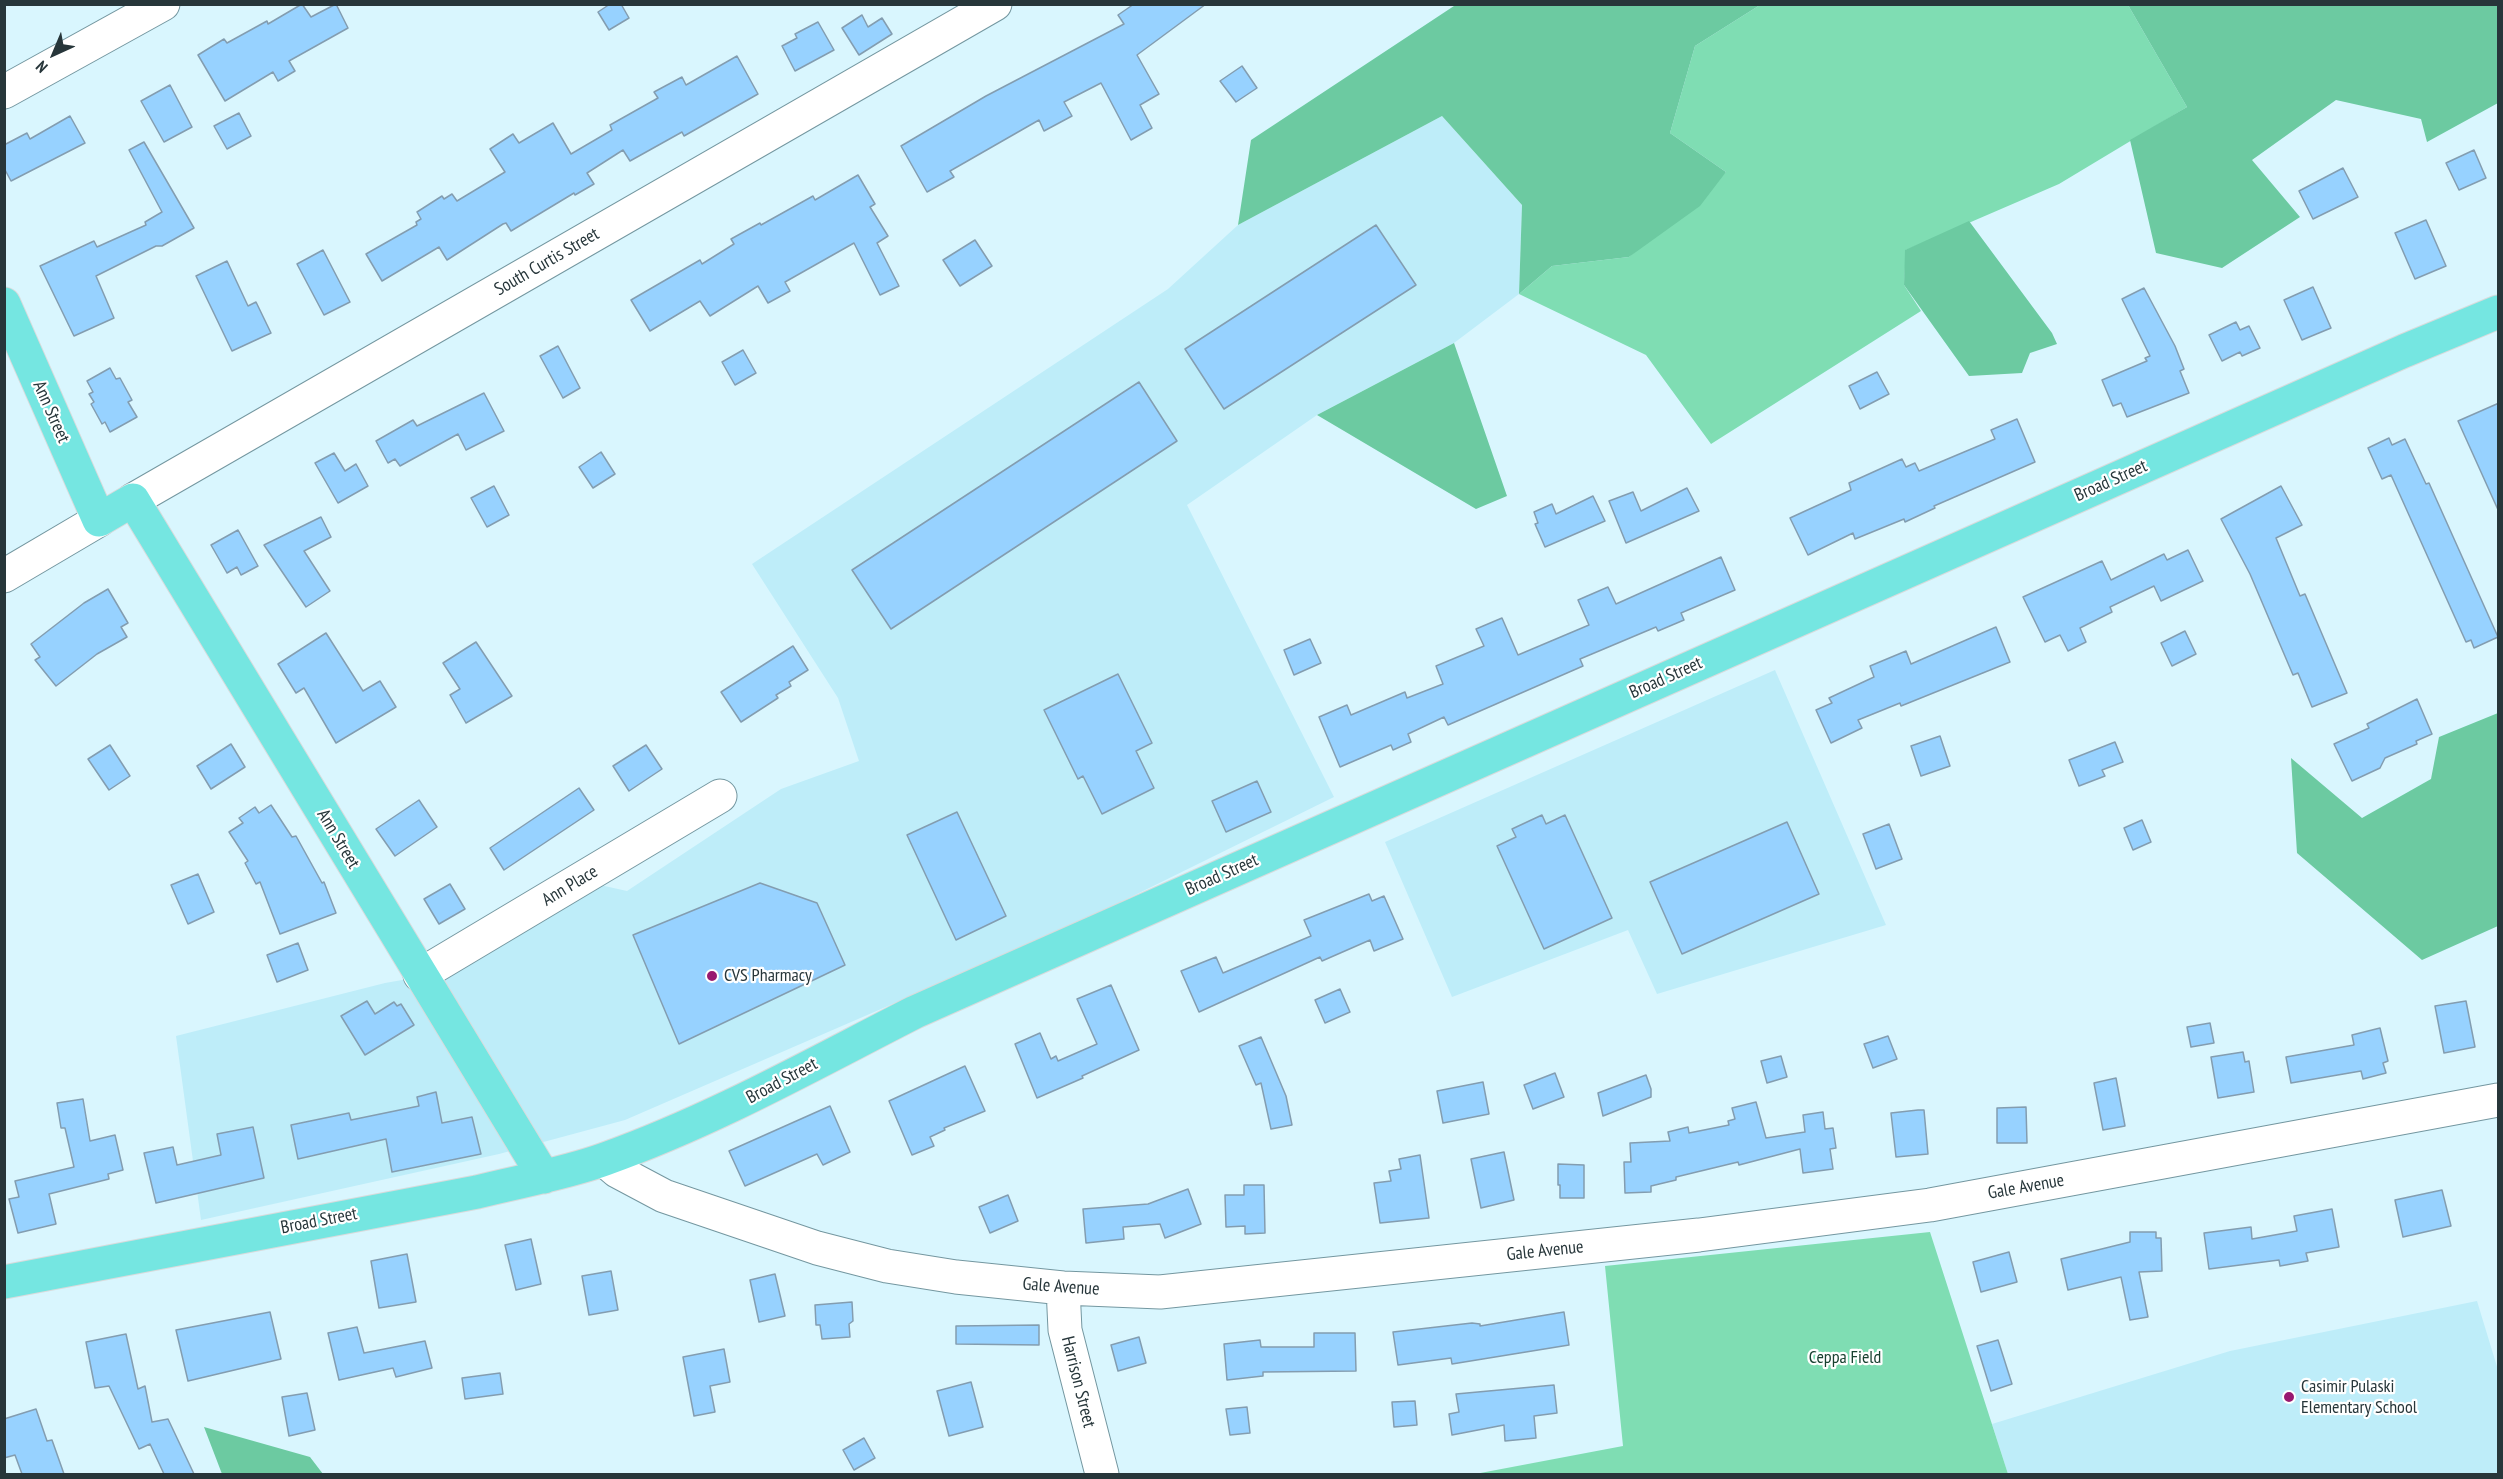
<!DOCTYPE html>
<html>
<head>
<meta charset="utf-8">
<style>
	body { margin:0 }
	#map { position:relative; width:2503px; height:1479px; overflow:hidden; background:#d9f6fe; font-family:"PT Sans Narrow",sans-serif }
	canvas { display:block }
	.frame { position:absolute; inset:0; border:6px solid #27363a; pointer-events:none }
	.north { position:absolute; left:24px; top:24px; width:60px; height:60px; -webkit-text-stroke:4px #fff; paint-order:stroke; rotate:224deg; font-size:16px; font-weight:700; line-height:24px; text-align:center; color:#27363a }
	.north::after { content:''; display:block; margin:auto; width:21px; height:27px; background:#27363a; clip-path:polygon(50% 0,100% 100%,50% 72%,0 100%) }
</style>
</head>
<body>
<div id="map">
<canvas width="2503" height="1479"></canvas>
<div class="frame"></div>
<div class="north">N</div>
</div>
<script>
const ctx = document.querySelector('canvas').getContext('2d');
ctx.lineJoin = 'round';
function paint(path, color) { ctx.fillStyle = color; ctx.fill(path, 'evenodd'); }
function stroke(path, color, width, dash) { ctx.strokeStyle = color; ctx.lineWidth = width; ctx.lineCap = dash ? 'butt' : 'round'; ctx.setLineDash(dash || []); ctx.stroke(path); }
function write(font, color, halo, rows, align = 'center') {
  ctx.font = font + ' "PT Sans Narrow",sans-serif'; ctx.lineWidth = 4.5; ctx.setLineDash([]); ctx.textBaseline = 'middle'; ctx.strokeStyle = halo; ctx.fillStyle = color; for (const [text, x, y, turn = 0] of rows) {
    ctx.save(); ctx.translate(x, y); ctx.rotate((+turn || 0) * Math.PI / 180); ctx.textAlign = isNaN(turn) ? turn : align; if (halo) ctx.strokeText(text, 0, 0); ctx.fillText(text, 0, 0); ctx.restore();
  }
}
paint(new Path2D(`
	M 1442,116 L 1522,205 L 1519,294 L 1454,343 L 1317,415 L 1187,505 L 1334,797 L 1068,928 L 625,1120 L 499,1154 L 201,1220 L 176,1036 L 385,983 L 448,972 L 600,885 L 627,891 L 781,789 L 859,761 L 838,698 L 752,564 L 1168,289 L 1238,225 Z
	M 1775,670 L 1886,925 L 1657,994 L 1628,930 L 1452,997 L 1385,842 Z
	M 2477,1301 L 2498,1370 L 2498,1474 L 2008,1474 L 1992,1424 L 2230,1351 Z`), '#beedf9');
paint(new Path2D(`
	M 1760,5 L 2128,5 L 2187,107 L 2059,184 L 1906,250 L 1904,285 L 1921,311 L 1711,444 L 1646,355 L 1519,294 L 1552,266 L 1629,257 L 1726,172 L 1670,133 L 1695,46 Z
	M 1930,1232 L 2008,1474 L 1475,1474 L 1623,1446 L 1605,1266 Z`), '#7fddb3');
paint(new Path2D(`
	M 1457,4 L 1760,5 L 1695,46 L 1670,133 L 1726,172 L 1700,206 L 1629,257 L 1552,266 L 1519,294 L 1522,205 L 1442,116 L 1238,225 L 1251,140 Z
	M 2128,5 L 2498,5 L 2498,103 L 2427,142 L 2421,119 L 2336,100 L 2252,160 L 2300,217 L 2222,268 L 2156,253 L 2130,140 L 2187,107 Z
	M 1969,221 L 2052,333 L 2057,344 L 2030,353 L 2022,373 L 1969,376 L 1904,285 L 1905,250 Z
	M 1454,343 L 1507,496 L 1476,509 L 1317,415 Z
	M 2498,713 L 2498,926 L 2422,960 L 2297,853 L 2291,758 L 2362,818 L 2431,779 L 2439,737 Z
	M 204,1427 L 310,1457 L 323,1474 L 222,1474 Z`), '#6ccaa1');
const building = new Path2D(`
	M 302,4 L 311,17 L 336,4 L 348,28 L 289,61 L 295,71 L 278,81 L 273,72 L 225,101 L 198,55 L 224,39 L 227,43 L 267,21 L 268,24 Z
	M 610,4 L 621,4 L 629,18 L 609,30 L 598,12 Z
	M 1134,4 L 1206,4 L 1137,55 L 1159,94 L 1140,105 L 1152,128 L 1131,140 L 1101,83 L 1064,102 L 1072,116 L 1044,131 L 1039,120 L 950,171 L 954,177 L 927,192 L 901,146 L 986,96 L 1124,24 L 1118,15 Z
	M 862,15 L 868,27 L 882,18 L 892,34 L 859,55 L 842,28 Z
	M 818,22 L 834,50 L 795,71 L 782,46 L 797,38 L 795,34 Z
	M 737,56 L 758,94 L 684,136 L 682,132 L 630,161 L 623,150 L 587,173 L 594,184 L 575,195 L 574,193 L 511,231 L 506,223 L 503,224 L 447,260 L 439,247 L 382,281 L 366,254 L 417,225 L 416,222 L 421,219 L 417,212 L 442,196 L 444,199 L 452,194 L 457,201 L 505,172 L 490,149 L 513,134 L 519,143 L 553,123 L 571,154 L 612,130 L 610,125 L 658,98 L 654,92 L 682,77 L 686,85 Z
	M 1242,66 L 1257,88 L 1236,102 L 1220,81 Z
	M 170,85 L 192,127 L 164,142 L 141,101 Z
	M 239,113 L 251,136 L 227,149 L 214,126 Z
	M 70,116 L 85,143 L 11,181 L 4,168 L 4,145 L 27,133 L 30,139 Z
	M 144,142 L 194,228 L 162,246 L 156,246 L 96,276 L 114,318 L 74,336 L 40,266 L 94,241 L 97,247 L 146,225 L 145,222 L 162,212 L 129,150 Z
	M 2474,150 L 2486,178 L 2459,190 L 2446,163 Z
	M 2343,168 L 2358,197 L 2313,219 L 2299,191 Z
	M 858,175 L 875,204 L 870,207 L 888,236 L 877,243 L 899,286 L 880,295 L 854,243 L 785,282 L 790,291 L 768,303 L 758,286 L 710,316 L 700,301 L 650,331 L 631,300 L 700,260 L 702,264 L 734,244 L 731,239 L 760,223 L 761,225 L 813,196 L 815,200 Z
	M 2426,220 L 2446,266 L 2415,279 L 2395,233 Z
	M 1376,225 L 1416,285 L 1224,409 L 1185,349 Z
	M 975,240 L 992,266 L 960,286 L 943,260 Z
	M 323,250 L 350,302 L 324,315 L 297,264 Z
	M 227,261 L 248,306 L 256,302 L 271,333 L 232,351 L 196,276 Z
	M 2313,287 L 2331,328 L 2302,340 L 2284,300 Z
	M 2144,288 L 2175,346 L 2184,369 L 2180,371 L 2189,393 L 2127,417 L 2121,403 L 2113,406 L 2102,380 L 2147,361 L 2145,358 L 2150,356 L 2122,299 Z
	M 2236,322 L 2240,330 L 2249,326 L 2260,348 L 2242,356 L 2240,352 L 2222,361 L 2209,335 Z
	M 558,346 L 580,388 L 563,398 L 540,356 Z
	M 743,350 L 756,373 L 735,385 L 722,362 Z
	M 110,368 L 116,379 L 120,378 L 132,400 L 128,402 L 137,417 L 110,432 L 105,422 L 102,424 L 91,404 L 94,402 L 89,394 L 93,392 L 87,381 Z
	M 1877,372 L 1889,394 L 1860,409 L 1849,386 Z
	M 1139,382 L 1177,441 L 891,629 L 852,570 Z
	M 484,393 L 504,431 L 466,450 L 458,434 L 400,466 L 395,459 L 388,463 L 376,441 L 413,420 L 417,426 Z
	M 2499,403 L 2499,512 L 2458,421 Z
	M 2017,419 L 2035,462 L 1934,506 L 1935,508 L 1905,522 L 1904,519 L 1855,539 L 1853,533 L 1808,555 L 1790,518 L 1851,490 L 1849,483 L 1902,459 L 1906,467 L 1915,463 L 1919,471 L 1995,439 L 1991,430 Z
	M 2389,438 L 2392,445 L 2405,439 L 2426,484 L 2429,483 L 2498,637 L 2474,648 L 2471,640 L 2466,642 L 2391,475 L 2382,479 L 2368,448 Z
	M 601,452 L 615,474 L 593,488 L 579,467 Z
	M 334,453 L 345,471 L 356,464 L 368,486 L 338,503 L 315,463 Z
	M 494,486 L 509,515 L 487,527 L 471,498 Z
	M 2281,486 L 2302,525 L 2276,538 L 2300,596 L 2305,594 L 2347,693 L 2312,707 L 2298,673 L 2293,675 L 2250,574 L 2221,519 Z
	M 1687,488 L 1699,511 L 1626,543 L 1609,501 L 1633,492 L 1641,511 Z
	M 1593,496 L 1605,521 L 1545,547 L 1535,524 L 1538,523 L 1534,512 L 1552,504 L 1556,514 Z
	M 321,517 L 331,537 L 304,551 L 330,591 L 306,607 L 264,545 Z
	M 238,530 L 258,566 L 241,575 L 237,567 L 227,573 L 211,545 Z
	M 2188,550 L 2203,581 L 2161,601 L 2154,586 L 2110,607 L 2112,612 L 2080,628 L 2086,642 L 2068,651 L 2060,635 L 2045,642 L 2023,597 L 2102,561 L 2111,580 L 2164,554 L 2167,560 Z
	M 1721,557 L 1735,590 L 1681,613 L 1684,620 L 1658,631 L 1656,627 L 1580,659 L 1583,666 L 1448,725 L 1444,717 L 1408,734 L 1411,742 L 1393,750 L 1391,745 L 1340,767 L 1319,717 L 1347,705 L 1351,715 L 1405,692 L 1407,698 L 1443,684 L 1436,666 L 1484,646 L 1476,629 L 1502,618 L 1518,655 L 1589,625 L 1578,600 L 1608,587 L 1616,604 Z
	M 108,589 L 128,623 L 121,627 L 127,637 L 97,654 L 56,686 L 35,660 L 40,657 L 31,644 L 84,603 Z
	M 1996,627 L 2010,662 L 1901,706 L 1900,703 L 1858,720 L 1862,728 L 1831,743 L 1816,710 L 1832,703 L 1829,698 L 1874,677 L 1870,666 L 1906,651 L 1911,664 Z
	M 2185,631 L 2196,654 L 2172,666 L 2161,643 Z
	M 326,633 L 363,691 L 380,681 L 396,707 L 336,743 L 304,688 L 296,693 L 278,664 Z
	M 1310,639 L 1321,663 L 1294,675 L 1284,650 Z
	M 476,642 L 512,696 L 466,723 L 450,695 L 460,689 L 443,663 Z
	M 793,646 L 808,670 L 789,682 L 791,686 L 776,695 L 778,698 L 741,722 L 721,692 Z
	M 1118,674 L 1152,743 L 1136,751 L 1154,788 L 1102,814 L 1083,776 L 1078,779 L 1044,710 Z
	M 2417,699 L 2432,734 L 2416,741 L 2417,744 L 2385,758 L 2380,768 L 2352,781 L 2334,744 L 2369,728 L 2367,724 Z
	M 1940,736 L 1950,766 L 1921,776 L 1911,746 Z
	M 2115,742 L 2123,762 L 2102,770 L 2105,776 L 2079,786 L 2069,760 Z
	M 231,744 L 245,767 L 211,789 L 197,766 Z
	M 110,745 L 130,776 L 109,790 L 88,759 Z
	M 646,745 L 662,769 L 629,791 L 613,766 Z
	M 1257,781 L 1271,812 L 1226,832 L 1212,801 Z
	M 579,788 L 594,810 L 504,870 L 490,848 Z
	M 419,800 L 437,827 L 395,856 L 376,829 Z
	M 271,805 L 292,837 L 296,836 L 322,883 L 324,882 L 336,913 L 280,934 L 260,882 L 256,884 L 245,863 L 248,861 L 229,832 L 243,823 L 239,818 L 255,807 L 259,813 Z
	M 957,812 L 1006,916 L 956,940 L 907,835 Z
	M 1542,815 L 1546,824 L 1565,815 L 1612,918 L 1544,949 L 1497,846 L 1516,837 L 1512,829 Z
	M 2142,820 L 2151,842 L 2133,850 L 2124,828 Z
	M 1787,822 L 1819,894 L 1682,954 L 1650,882 Z
	M 1889,824 L 1902,859 L 1876,869 L 1863,834 Z
	M 198,874 L 214,912 L 188,924 L 171,885 Z
	M 760,883 L 817,903 L 845,965 L 679,1044 L 633,935 Z
	M 450,884 L 465,909 L 439,924 L 424,899 Z
	M 1369,894 L 1372,901 L 1384,896 L 1403,939 L 1374,951 L 1370,940 L 1322,961 L 1320,957 L 1199,1012 L 1181,971 L 1216,957 L 1223,973 L 1311,936 L 1304,920 Z
	M 298,943 L 308,970 L 277,982 L 267,955 Z
	M 1111,985 L 1139,1050 L 1082,1076 L 1083,1078 L 1037,1098 L 1015,1044 L 1040,1033 L 1051,1059 L 1056,1056 L 1058,1061 L 1097,1044 L 1077,999 Z
	M 1340,989 L 1350,1012 L 1325,1023 L 1315,1000 Z
	M 367,1001 L 375,1014 L 394,1002 L 397,1006 L 401,1004 L 414,1025 L 365,1055 L 341,1016 Z
	M 2466,1001 L 2475,1047 L 2444,1053 L 2435,1006 Z
	M 2210,1023 L 2214,1043 L 2191,1047 L 2187,1027 Z
	M 2380,1028 L 2388,1061 L 2383,1063 L 2386,1073 L 2363,1079 L 2361,1071 L 2291,1083 L 2286,1057 L 2354,1045 L 2352,1035 Z
	M 1888,1036 L 1897,1059 L 1873,1068 L 1864,1044 Z
	M 1261,1037 L 1286,1096 L 1292,1125 L 1271,1129 L 1261,1083 L 1256,1085 L 1239,1046 Z
	M 2243,1052 L 2245,1062 L 2249,1061 L 2254,1092 L 2218,1098 L 2211,1057 Z
	M 1781,1056 L 1787,1077 L 1767,1083 L 1761,1061 Z
	M 965,1066 L 985,1111 L 944,1128 L 945,1130 L 930,1137 L 934,1146 L 912,1155 L 889,1101 Z
	M 1555,1073 L 1564,1097 L 1533,1109 L 1524,1085 Z
	M 1646,1075 L 1651,1089 L 1651,1097 L 1603,1116 L 1598,1093 Z
	M 2116,1078 L 2125,1126 L 2103,1130 L 2094,1083 Z
	M 1483,1082 L 1489,1114 L 1443,1123 L 1437,1091 Z
	M 436,1092 L 442,1123 L 472,1117 L 481,1154 L 392,1172 L 386,1139 L 298,1159 L 291,1125 L 349,1113 L 351,1120 L 419,1106 L 417,1097 Z
	M 83,1099 L 90,1141 L 115,1135 L 123,1170 L 108,1174 L 109,1179 L 49,1194 L 56,1224 L 18,1233 L 9,1199 L 19,1197 L 15,1181 L 74,1167 L 65,1128 L 61,1128 L 57,1103 Z
	M 1756,1102 L 1766,1138 L 1805,1132 L 1803,1115 L 1823,1112 L 1825,1129 L 1833,1128 L 1836,1148 L 1830,1149 L 1833,1169 L 1803,1173 L 1800,1149 L 1739,1165 L 1738,1162 L 1676,1177 L 1676,1180 L 1651,1186 L 1651,1192 L 1625,1193 L 1624,1162 L 1631,1162 L 1630,1143 L 1670,1141 L 1668,1132 L 1688,1127 L 1689,1133 L 1729,1125 L 1728,1121 L 1735,1119 L 1732,1108 Z
	M 830,1106 L 850,1152 L 823,1165 L 817,1154 L 745,1186 L 729,1151 Z
	M 2026,1107 L 2027,1143 L 1997,1143 L 1997,1108 Z
	M 1918,1110 L 1924,1110 L 1928,1154 L 1896,1157 L 1891,1113 Z
	M 253,1127 L 264,1178 L 156,1203 L 144,1153 L 173,1147 L 177,1165 L 221,1155 L 217,1134 Z
	M 1504,1152 L 1514,1200 L 1481,1208 L 1471,1159 Z
	M 1420,1155 L 1429,1218 L 1380,1223 L 1374,1183 L 1391,1181 L 1389,1171 L 1401,1169 L 1399,1159 Z
	M 1558,1164 L 1584,1165 L 1584,1198 L 1560,1198 L 1560,1185 L 1558,1185 Z
	M 1244,1185 L 1264,1185 L 1265,1233 L 1245,1234 L 1245,1226 L 1226,1227 L 1225,1195 L 1244,1195 Z
	M 1188,1189 L 1201,1224 L 1165,1238 L 1160,1224 L 1123,1227 L 1124,1239 L 1086,1243 L 1083,1209 L 1148,1204 Z
	M 2442,1190 L 2451,1226 L 2403,1237 L 2395,1200 Z
	M 1008,1195 L 1018,1221 L 990,1233 L 979,1207 Z
	M 2332,1209 L 2339,1247 L 2306,1253 L 2308,1261 L 2280,1266 L 2279,1260 L 2209,1269 L 2204,1233 L 2251,1227 L 2252,1239 L 2297,1231 L 2294,1216 Z
	M 2130,1232 L 2156,1232 L 2156,1238 L 2161,1238 L 2162,1271 L 2139,1272 L 2148,1317 L 2130,1320 L 2121,1277 L 2068,1290 L 2061,1259 L 2130,1242 Z
	M 531,1239 L 541,1284 L 516,1290 L 505,1245 Z
	M 2009,1252 L 2017,1282 L 1981,1292 L 1973,1262 Z
	M 407,1254 L 416,1302 L 379,1308 L 371,1261 Z
	M 611,1271 L 618,1310 L 589,1315 L 582,1276 Z
	M 775,1274 L 785,1316 L 759,1322 L 750,1280 Z
	M 852,1302 L 853,1321 L 849,1324 L 850,1337 L 822,1339 L 820,1325 L 816,1325 L 815,1305 Z
	M 270,1312 L 281,1359 L 188,1381 L 176,1330 Z
	M 1564,1312 L 1569,1345 L 1452,1364 L 1451,1358 L 1398,1365 L 1393,1332 L 1472,1323 L 1480,1324 L 1480,1326 Z
	M 1039,1325 L 1039,1345 L 956,1344 L 956,1326 Z
	M 357,1327 L 364,1353 L 425,1341 L 432,1368 L 396,1377 L 393,1368 L 339,1380 L 328,1333 Z
	M 1314,1333 L 1355,1333 L 1356,1371 L 1263,1372 L 1263,1376 L 1227,1380 L 1224,1344 L 1260,1340 L 1261,1347 L 1314,1347 Z
	M 126,1334 L 138,1389 L 145,1386 L 152,1422 L 168,1419 L 194,1474 L 164,1474 L 150,1444 L 139,1449 L 109,1386 L 95,1388 L 86,1342 Z
	M 1139,1337 L 1146,1363 L 1118,1371 L 1111,1345 Z
	M 1998,1340 L 2012,1384 L 1991,1391 L 1977,1346 Z
	M 724,1349 L 730,1382 L 710,1386 L 715,1412 L 694,1416 L 683,1357 Z
	M 500,1373 L 503,1394 L 465,1399 L 462,1378 Z
	M 971,1382 L 983,1427 L 949,1436 L 937,1391 Z
	M 1554,1385 L 1557,1413 L 1534,1416 L 1536,1438 L 1505,1441 L 1504,1425 L 1452,1435 L 1449,1414 L 1459,1412 L 1456,1394 Z
	M 307,1393 L 315,1430 L 289,1436 L 282,1397 Z
	M 1415,1401 L 1417,1425 L 1394,1427 L 1392,1402 Z
	M 1247,1407 L 1250,1433 L 1230,1435 L 1226,1409 Z
	M 36,1409 L 47,1441 L 52,1440 L 64,1474 L 22,1474 L 15,1455 L 4,1458 L 4,1419 Z
	M 864,1438 L 875,1458 L 854,1470 L 843,1450 Z`);
paint(building, '#97d2ff');
stroke(building, '#839db0', 1.5);
const minor = new Path2D(`
	M 4,92 L 163,4
	M 133,500 L 995,4
	M 4,576 L 99,520
	M 420,975 L 720,796
	M 604,1160 L 617,1171 L 664,1196 L 817,1248 L 887,1266 L 956,1277 L 1063,1288 L 1160,1292 L 1699,1235 L 1930,1205 L 2498,1100
	M 1063,1288 L 1065,1330 L 1102,1474`);
const major = new Path2D(`
	M 4,304 L 99,520 L 133,500 L 544,1177
	M 4,1282 L 477,1192 C 520,1181 564,1174 605,1159 C 714,1120 813,1064 915,1012 L 2404,351 L 2498,312`);
stroke(minor, '#7497a0', 35);
stroke(major, '#d8dbdc', 35);
stroke(minor, '#fff', 33);
stroke(major, '#75e6e1', 33);
for (const [x, y, r, color] of [
	[712,976,6,"#981970"],
	[2289,1397,6,"#981970"]
]) { const dot = new Path2D(); dot.arc(x, y, r, 0, 2 * Math.PI); ctx.fillStyle = color; ctx.fill(dot); stroke(dot, '#fff', 2); }
write('18px', '#27363a', '#fff', [
	["South Curtis Street",547,262,-30],
	["Ann Street",51,412,66],
	["Broad Street",2111,481,-24],
	["Broad Street",1666,678,-24],
	["Ann Street",338,839,59],
	["Broad Street",1222,875,-24],
	["Ann Place",570,886,-31],
	["Broad Street",782,1081,-28],
	["Gale Avenue",2026,1187,-10],
	["Broad Street",319,1221,-11],
	["Gale Avenue",1545,1251,-6],
	["Gale Avenue",1061,1287,4],
	["Harrison Street",1078,1382,76]
]);
write('18px', '#27363a', '#fff', [
	["CVS Pharmacy",724,976],
	["Casimir Pulaski",2301,1387],
	["Elementary School",2301,1408]
], 'left');
write('18px', '#184130', '#fff', [
	["Ceppa Field",1845,1358]
]);
</script>
</body>
</html>
